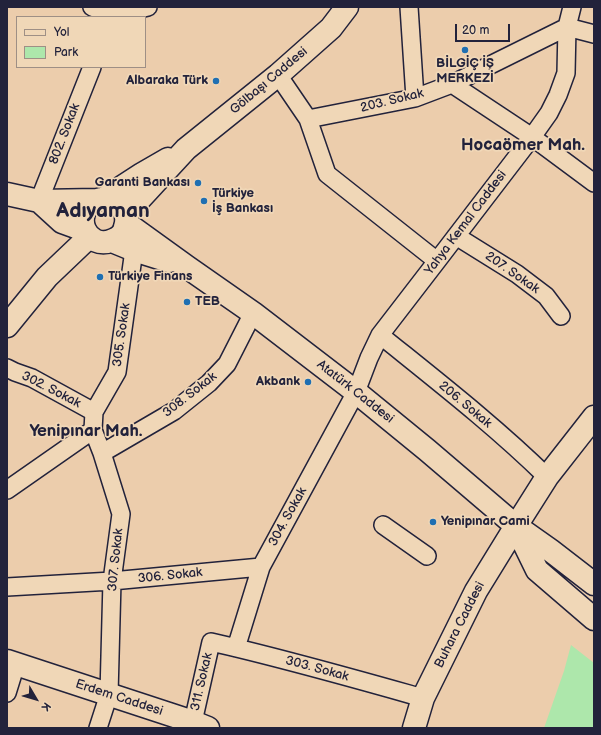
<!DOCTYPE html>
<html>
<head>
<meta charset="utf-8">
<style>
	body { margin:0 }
	#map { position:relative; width:601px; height:735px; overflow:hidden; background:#eccdac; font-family:"Balsamiq Sans",sans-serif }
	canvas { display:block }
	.frame { position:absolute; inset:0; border:8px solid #22223b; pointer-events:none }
	.legend { position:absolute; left:16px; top:16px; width:130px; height:52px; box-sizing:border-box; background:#f0d7b7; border:1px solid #9e8f85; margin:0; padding:5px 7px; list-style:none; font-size:12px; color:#22223b }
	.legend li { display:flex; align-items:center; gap:8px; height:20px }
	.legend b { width:20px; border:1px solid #9e8f85 }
	.north { position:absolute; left:16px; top:679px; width:40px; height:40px; -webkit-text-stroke:3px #f0d7b7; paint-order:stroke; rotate:128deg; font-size:11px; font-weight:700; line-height:16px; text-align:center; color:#22223b }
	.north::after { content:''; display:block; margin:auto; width:14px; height:18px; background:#22223b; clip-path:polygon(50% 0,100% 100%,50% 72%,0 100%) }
	.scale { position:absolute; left:455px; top:24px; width:55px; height:18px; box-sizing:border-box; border:2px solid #22223b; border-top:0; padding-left:5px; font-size:12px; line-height:14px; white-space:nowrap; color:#22223b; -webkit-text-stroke:3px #f0d7b7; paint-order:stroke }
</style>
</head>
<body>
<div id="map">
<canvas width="601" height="735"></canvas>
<div class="frame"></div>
<ul class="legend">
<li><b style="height:5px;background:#f0d7b7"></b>Yol</li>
<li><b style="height:11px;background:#ade7ab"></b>Park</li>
</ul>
<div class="north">K</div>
<div class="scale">20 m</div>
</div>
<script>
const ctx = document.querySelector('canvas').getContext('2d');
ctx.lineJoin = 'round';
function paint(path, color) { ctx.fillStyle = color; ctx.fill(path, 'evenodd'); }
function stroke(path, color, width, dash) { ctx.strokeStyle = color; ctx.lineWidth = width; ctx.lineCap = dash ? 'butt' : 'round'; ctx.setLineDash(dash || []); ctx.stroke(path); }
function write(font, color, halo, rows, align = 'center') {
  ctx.font = font + ' "Balsamiq Sans",sans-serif'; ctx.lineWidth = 3.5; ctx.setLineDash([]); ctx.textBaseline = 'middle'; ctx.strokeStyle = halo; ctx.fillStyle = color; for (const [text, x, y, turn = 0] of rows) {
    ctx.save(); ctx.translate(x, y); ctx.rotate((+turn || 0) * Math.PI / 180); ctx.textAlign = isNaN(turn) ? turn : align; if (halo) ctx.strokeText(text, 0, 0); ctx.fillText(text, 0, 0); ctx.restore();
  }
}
paint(new Path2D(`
	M 571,645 L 594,663 L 594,728 L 544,728 L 564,671 Z`), '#ade7ab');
const street = new Path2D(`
	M 92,7 L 108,13 L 122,13 L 148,7
	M 409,7 L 415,98
	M 278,75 L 308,119 L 415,98 L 452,84 L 567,27 L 572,7
	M 452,84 L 532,137 L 594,183
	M 308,119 L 327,174 L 437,261
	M 39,201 L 92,67
	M 456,236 L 517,274 L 546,296 L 561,316
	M 380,335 C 437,381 495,426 547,477
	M 7,368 L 15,372 L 32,378 L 94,412
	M 93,430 L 102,453 L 121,514 L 112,581 L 109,694 L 98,728
	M 102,453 L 174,411 L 209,383 L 227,364 L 253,313
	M 7,490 L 93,430 L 94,412 L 117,372 L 134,250
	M 383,525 L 427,556
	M 7,587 L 112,581 L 261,567
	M 236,648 L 261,567 L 356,392 L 369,358 L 380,335 L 437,261 L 532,137 L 549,113 L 558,95 L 566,73 L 567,27 L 594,34
	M 7,693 L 16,664
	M 193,722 L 211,642 C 282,658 352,678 423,698`);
const secondary = new Path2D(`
	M 7,194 L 39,201 L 97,200 C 114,195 131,209 125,227 C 124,233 119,238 113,240 C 87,252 69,213 97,200
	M 105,198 L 142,174 L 168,159
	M 39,201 L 62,222 L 84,230
	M 126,214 L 186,149 L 278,75 L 331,28 L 347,7
	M 126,223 L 187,267 L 253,313 L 356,392 L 427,450 L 516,526 L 550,550 L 594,584
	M 112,241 L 134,250 L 169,261
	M 7,326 L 47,277 L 89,237
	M 516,527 L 537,570 L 594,619
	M 7,661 L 193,722 L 208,728
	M 414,728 L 423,698 L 476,591 L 516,526 L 547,477 L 594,417`);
stroke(street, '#22223b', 20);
stroke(secondary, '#22223b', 25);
stroke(street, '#f0d7b7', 17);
stroke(secondary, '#f0d7b7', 22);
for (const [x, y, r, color] of [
	[465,50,4,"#1f6fb2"],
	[216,81,4,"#1f6fb2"],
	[198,183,4,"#1f6fb2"],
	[204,201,4,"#1f6fb2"],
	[100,277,4,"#1f6fb2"],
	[187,302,4,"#1f6fb2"],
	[308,382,4,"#1f6fb2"],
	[433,522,4,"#1f6fb2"]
]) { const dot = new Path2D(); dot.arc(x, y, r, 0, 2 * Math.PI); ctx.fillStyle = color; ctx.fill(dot); stroke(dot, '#f0d7b7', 1.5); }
write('bold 13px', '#22223b', '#f0d7b7', [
	["BİLGİÇ İŞ",465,64,"center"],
	["MERKEZİ",465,79,"center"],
	["Albaraka Türk",208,81,"right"],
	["Garanti Bankası",190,183,"right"],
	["Türkiye",212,194],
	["İş Bankası",212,209],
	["Türkiye Finans",108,277],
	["TEB",195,302],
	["Akbank",300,382,"right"],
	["Yenipınar Cami",441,522]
], 'left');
write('13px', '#22223b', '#f0d7b7', [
	["Gölbaşı Caddesi",269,81,-40],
	["203. Sokak",392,101,-14],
	["802. Sokak",65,134,-69],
	["Yahya Kemal Caddesi",466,223,-53],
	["207. Sokak",512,273,35],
	["305. Sokak",122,335,-82],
	["302. Sokak",51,390,27],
	["Atatürk Caddesi",355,392,38],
	["308. Sokak",190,395,-38],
	["206. Sokak",465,405,40],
	["304. Sokak",288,517,-61],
	["307. Sokak",116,560,-84],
	["306. Sokak",170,576,-6],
	["Buhara Caddesi",460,625,-63],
	["303. Sokak",317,669,15],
	["311. Sokak",202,682,-77],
	["Erdem Caddesi",119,698,18]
]);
write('bold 17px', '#22223b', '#f0d7b7', [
	["Hocaömer Mah.",523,146],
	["Yenipınar Mah.",86,432]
]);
write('bold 21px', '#22223b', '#f0d7b7', [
	["Adıyaman",103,212]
]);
</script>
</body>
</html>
